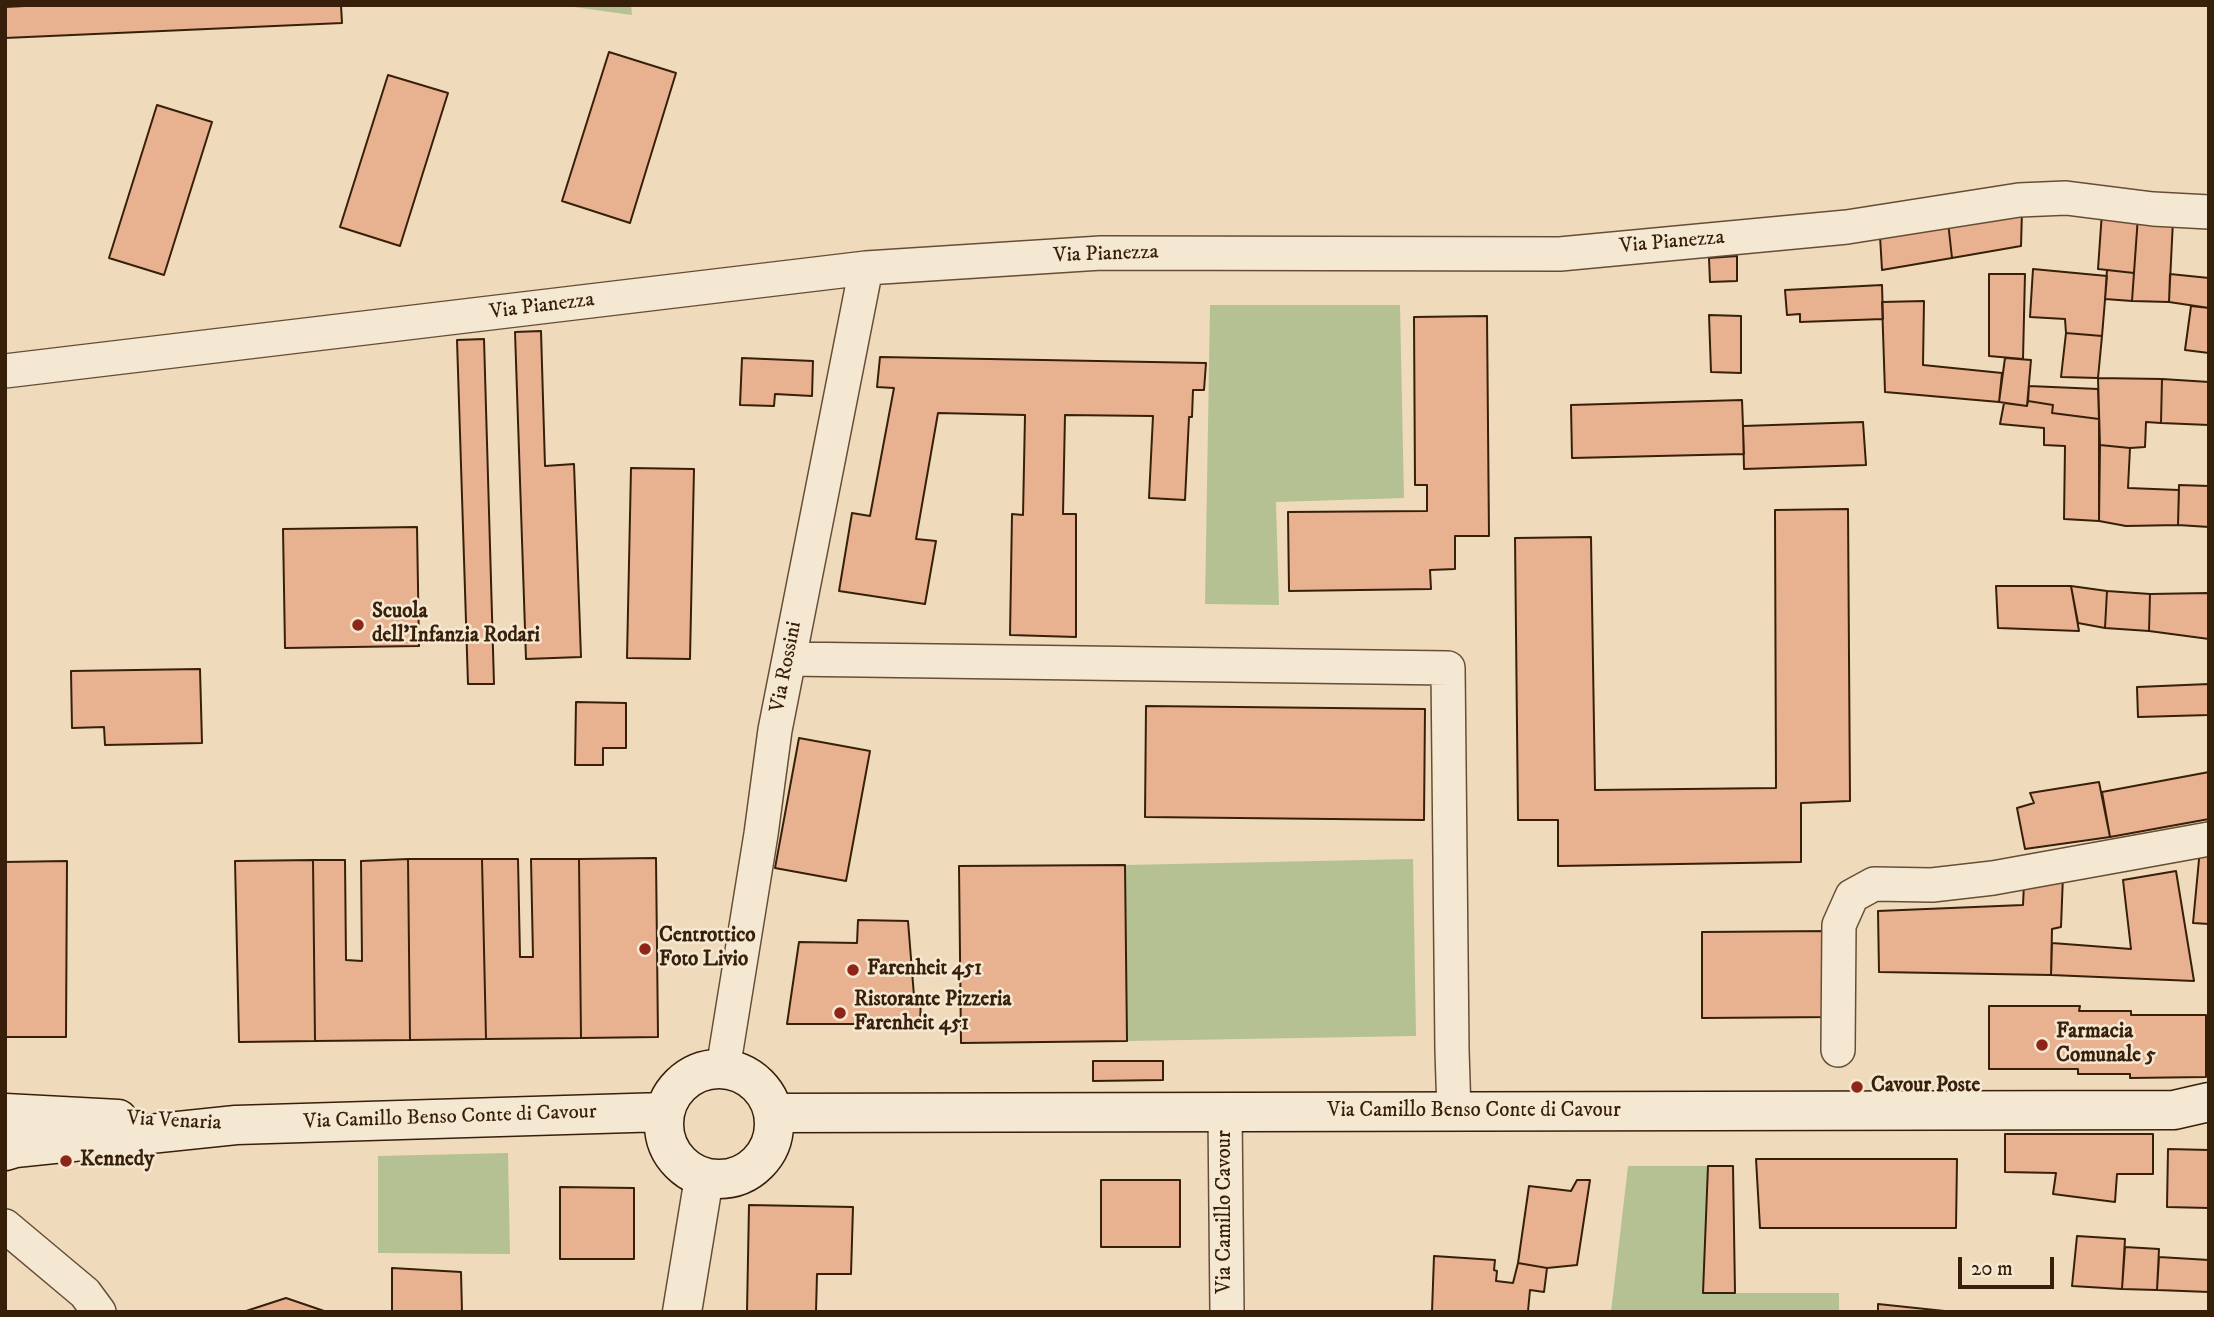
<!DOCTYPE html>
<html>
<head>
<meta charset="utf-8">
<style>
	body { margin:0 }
	#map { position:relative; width:2214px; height:1317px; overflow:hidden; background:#efdbbb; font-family:"IM FELL DW Pica",serif }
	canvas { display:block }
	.frame { position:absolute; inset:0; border:7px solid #381f0a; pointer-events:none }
	.scale { position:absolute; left:1958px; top:1257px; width:96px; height:32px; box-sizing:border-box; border:4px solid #381f0a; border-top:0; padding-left:9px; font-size:21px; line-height:24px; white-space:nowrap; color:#381f0a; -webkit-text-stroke:5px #f5e8d3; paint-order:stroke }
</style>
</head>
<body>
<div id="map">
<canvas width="2214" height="1317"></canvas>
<div class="frame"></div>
<div class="scale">20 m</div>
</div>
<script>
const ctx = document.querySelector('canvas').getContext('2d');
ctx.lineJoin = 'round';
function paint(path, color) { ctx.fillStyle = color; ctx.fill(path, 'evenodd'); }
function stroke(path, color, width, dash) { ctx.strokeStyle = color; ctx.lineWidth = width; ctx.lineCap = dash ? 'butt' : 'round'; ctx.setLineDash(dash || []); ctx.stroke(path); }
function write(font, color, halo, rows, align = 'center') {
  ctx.font = font + ' "IM FELL DW Pica",serif'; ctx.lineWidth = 5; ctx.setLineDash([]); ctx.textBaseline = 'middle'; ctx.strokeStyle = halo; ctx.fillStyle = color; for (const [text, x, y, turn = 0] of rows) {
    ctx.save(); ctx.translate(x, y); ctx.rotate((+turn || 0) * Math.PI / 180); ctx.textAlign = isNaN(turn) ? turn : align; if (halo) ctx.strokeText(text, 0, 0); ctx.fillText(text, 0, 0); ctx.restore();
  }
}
paint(new Path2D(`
	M 559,5 L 631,5 L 632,15 Z
	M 1210,305 L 1400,305 L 1404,498 L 1276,502 L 1279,605 L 1205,604 Z
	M 1413,859 L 1416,1036 L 1127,1041 L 1125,865 Z
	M 508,1153 L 510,1254 L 378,1253 L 378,1156 Z
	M 1628,1166 L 1708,1166 L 1703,1293 L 1839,1293 L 1839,1312 L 1611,1312 Z`), '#b5c193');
const building = new Path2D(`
	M 44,5 L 341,5 L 342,23 L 5,38 L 5,7 Z
	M 609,52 L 676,73 L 630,223 L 562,201 Z
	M 388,75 L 448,93 L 400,246 L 340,227 Z
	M 157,105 L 212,122 L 164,275 L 109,258 Z
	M 2022,211 L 2021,246 L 1952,258 L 1948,222 Z
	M 2102,212 L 2138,216 L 2134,273 L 2098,269 Z
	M 2138,216 L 2173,220 L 2169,302 L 2132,301 Z
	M 1948,222 L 1952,258 L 1882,270 L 1880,236 Z
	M 1737,256 L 1737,281 L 1710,282 L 1709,258 Z
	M 2033,269 L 2107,276 L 2102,336 L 2066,333 L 2065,319 L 2030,317 Z
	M 2107,270 L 2134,273 L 2132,301 L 2105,299 Z
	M 1989,274 L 2025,274 L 2023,359 L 1989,356 Z
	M 2170,274 L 2209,278 L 2209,308 L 2169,302 Z
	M 1882,285 L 1883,319 L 1800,322 L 1800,314 L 1787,315 L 1785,290 Z
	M 1924,301 L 1923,365 L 2002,373 L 1999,402 L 1885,392 L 1882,302 Z
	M 2191,306 L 2209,308 L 2209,353 L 2185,350 Z
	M 1709,315 L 1741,316 L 1741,373 L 1711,372 Z
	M 1487,316 L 1489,536 L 1455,536 L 1455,569 L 1430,570 L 1431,589 L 1289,591 L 1288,512 L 1427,511 L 1427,485 L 1415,485 L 1414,317 Z
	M 541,331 L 545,466 L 574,464 L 581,657 L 526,659 L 515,332 Z
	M 2066,333 L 2102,336 L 2098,378 L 2061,377 Z
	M 484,339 L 494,684 L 468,684 L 457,340 Z
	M 880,357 L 1206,363 L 1204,390 L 1193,390 L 1192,417 L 1189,417 L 1185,500 L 1149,498 L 1153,416 L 1065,415 L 1063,514 L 1076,514 L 1076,637 L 1010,635 L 1012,514 L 1023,515 L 1025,415 L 938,413 L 916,539 L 936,541 L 925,604 L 839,591 L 852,513 L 870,516 L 894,388 L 877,387 Z
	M 742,358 L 813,361 L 812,396 L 775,394 L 774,406 L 740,405 Z
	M 2005,358 L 2031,360 L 2027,406 L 1999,402 Z
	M 2098,378 L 2162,379 L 2161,423 L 2146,422 L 2145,447 L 2130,448 L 2100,445 Z
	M 2162,379 L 2209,382 L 2209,425 L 2161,423 Z
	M 2029,386 L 2098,389 L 2099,419 L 2052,413 L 2053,405 L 2028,401 Z
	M 1742,400 L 1744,454 L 1572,458 L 1571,405 Z
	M 2028,401 L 2053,405 L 2052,413 L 2099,419 L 2099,521 L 2064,519 L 2065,446 L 2044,445 L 2044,428 L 2000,424 L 2004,403 L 2027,406 Z
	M 1863,422 L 1866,465 L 1744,469 L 1743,426 Z
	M 2100,445 L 2130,448 L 2128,488 L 2179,490 L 2178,525 L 2126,526 L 2099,521 Z
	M 631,468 L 694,469 L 690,659 L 627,658 Z
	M 2179,485 L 2209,486 L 2209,527 L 2178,525 Z
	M 1848,509 L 1850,801 L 1801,803 L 1801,862 L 1558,866 L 1558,820 L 1518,820 L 1515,538 L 1591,537 L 1595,790 L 1776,788 L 1775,510 Z
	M 417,527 L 419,646 L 285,648 L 283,529 Z
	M 1996,586 L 2071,586 L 2079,631 L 1998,628 Z
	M 2071,586 L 2107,591 L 2105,628 L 2078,623 Z
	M 2107,591 L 2150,594 L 2149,631 L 2105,628 Z
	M 2209,593 L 2209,639 L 2149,631 L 2150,594 Z
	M 200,669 L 202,743 L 105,745 L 104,727 L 72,728 L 71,671 Z
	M 2209,684 L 2209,715 L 2138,717 L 2137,687 Z
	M 576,702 L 626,703 L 626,748 L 603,748 L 603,765 L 575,765 Z
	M 1146,706 L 1425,709 L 1424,820 L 1145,817 Z
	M 799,738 L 870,751 L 846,881 L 775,868 Z
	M 2209,772 L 2209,819 L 2110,837 L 2102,792 Z
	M 2099,782 L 2110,837 L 2025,849 L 2017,808 L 2034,803 L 2030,793 Z
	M 2200,849 L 2209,849 L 2209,924 L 2193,923 Z
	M 656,858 L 658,1037 L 581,1038 L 579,859 Z
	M 408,859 L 482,859 L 486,1039 L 410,1040 Z
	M 408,859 L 410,1040 L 315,1041 L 313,860 L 345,860 L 346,960 L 362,961 L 361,861 Z
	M 482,859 L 518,859 L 520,957 L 533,957 L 531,859 L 579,859 L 581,1038 L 486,1039 Z
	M 313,860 L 315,1041 L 239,1042 L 235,861 Z
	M 67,861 L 66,1037 L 5,1037 L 5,862 Z
	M 1125,865 L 1127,1041 L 961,1043 L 959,866 Z
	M 2176,871 L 2194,981 L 2051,975 L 2052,943 L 2131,949 L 2123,880 Z
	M 2063,875 L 2061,927 L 2052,929 L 2051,975 L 1879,972 L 1878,911 L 2023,905 L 2024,883 Z
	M 858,920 L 908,921 L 914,996 L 921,997 L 920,1024 L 787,1024 L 799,942 L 857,943 Z
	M 1832,931 L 1832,1017 L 1702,1018 L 1702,932 Z
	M 1989,1006 L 2080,1006 L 2079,1011 L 2131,1011 L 2131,1015 L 2206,1015 L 2206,1077 L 2130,1078 L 2130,1074 L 2078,1074 L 2078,1069 L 1989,1069 Z
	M 1093,1061 L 1163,1061 L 1163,1080 L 1093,1081 Z
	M 2005,1134 L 2153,1134 L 2153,1174 L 2117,1174 L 2115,1202 L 2053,1194 L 2056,1173 L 2005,1172 Z
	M 2168,1149 L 2209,1150 L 2209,1208 L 2167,1207 Z
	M 1756,1159 L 1957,1159 L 1956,1228 L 1760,1228 Z
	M 1708,1166 L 1733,1166 L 1735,1293 L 1703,1293 Z
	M 1101,1180 L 1180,1180 L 1180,1247 L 1101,1247 Z
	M 1577,1180 L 1590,1180 L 1577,1265 L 1547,1268 L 1518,1263 L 1529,1186 L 1571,1191 Z
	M 560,1187 L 634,1188 L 634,1259 L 560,1259 Z
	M 749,1205 L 853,1207 L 851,1274 L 817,1274 L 816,1312 L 747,1312 Z
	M 2077,1236 L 2125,1239 L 2122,1289 L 2072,1286 Z
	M 2125,1247 L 2159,1249 L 2157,1290 L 2122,1289 Z
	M 1434,1256 L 1495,1260 L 1494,1270 L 1497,1271 L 1496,1281 L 1513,1283 L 1518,1263 L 1547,1268 L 1544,1292 L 1530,1290 L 1528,1311 L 1432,1312 Z
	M 2159,1257 L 2209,1260 L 2209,1292 L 2157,1290 Z
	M 392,1268 L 461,1272 L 462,1312 L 392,1312 Z
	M 286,1298 L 327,1312 L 243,1312 Z
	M 1878,1304 L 1954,1312 L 1878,1312 Z`);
paint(building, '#e8b291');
stroke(building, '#381f0a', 2);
const minor = new Path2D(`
	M 5,371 L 866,268 L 1101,253 L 1560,254 L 1847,227 L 2019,200 L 2066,198 L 2153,209 L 2209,212
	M 789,659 L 1448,668 L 1452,1050 L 1454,1112
	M 1838,1050 L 1839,925 L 1852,896 L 1874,884 L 1932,885 L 1993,878 L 2209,839
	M 723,1069 L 761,834 L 775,730 L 866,268
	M 1225,1112 L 1227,1312
	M 5,1226 L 85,1293 L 99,1312`);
const tertiary = new Path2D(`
	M 682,1312 L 704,1178`);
const secondary = new Path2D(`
	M664 1124a55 55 0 1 1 110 0a55 55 0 1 1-110 0Z
	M 5,1113 L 118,1119
	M 773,1113 L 2174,1110 L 2209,1102
	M 5,1151 L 15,1148 L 236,1125 L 664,1112`);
stroke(minor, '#664e36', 36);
stroke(tertiary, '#664e36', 41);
stroke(secondary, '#381f0a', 41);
stroke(minor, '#f5e8d3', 33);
stroke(tertiary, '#f5e8d3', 38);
stroke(secondary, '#f5e8d3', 38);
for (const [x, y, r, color] of [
	[358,625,7,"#8f2418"],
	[645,949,7,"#8f2418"],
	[853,970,7,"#8f2418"],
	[840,1013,7,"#8f2418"],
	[2042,1045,7,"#8f2418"],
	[1857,1087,7,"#8f2418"],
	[66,1161,7,"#8f2418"]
]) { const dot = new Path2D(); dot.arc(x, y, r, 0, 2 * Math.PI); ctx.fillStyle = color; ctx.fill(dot); stroke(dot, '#f5e8d3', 2.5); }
write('21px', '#381f0a', '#f5e8d3', [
	["Via Pianezza",1672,243,-5],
	["Via Pianezza",1106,255,-2],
	["Via Pianezza",542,307,-7],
	["Via Rossini",787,667,-79],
	["Via Camillo Benso Conte di Cavour",1474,1112],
	["Via Camillo Benso Conte di Cavour",450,1118,-2],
	["Via Venaria",174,1122,3],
	["Via Camillo Cavour",1226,1212,-90]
]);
write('bold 21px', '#381f0a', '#f5e8d3', [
	["Scuola",372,613],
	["dell'Infanzia Rodari",372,637],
	["Centrottico",659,937],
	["Foto Livio",659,961],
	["Farenheit 451",867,970],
	["Ristorante Pizzeria",854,1001],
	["Farenheit 451",854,1025],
	["Farmacia",2056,1033],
	["Comunale 5",2056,1057],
	["Cavour Poste",1871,1087],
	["Kennedy",80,1161]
], 'left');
</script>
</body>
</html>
